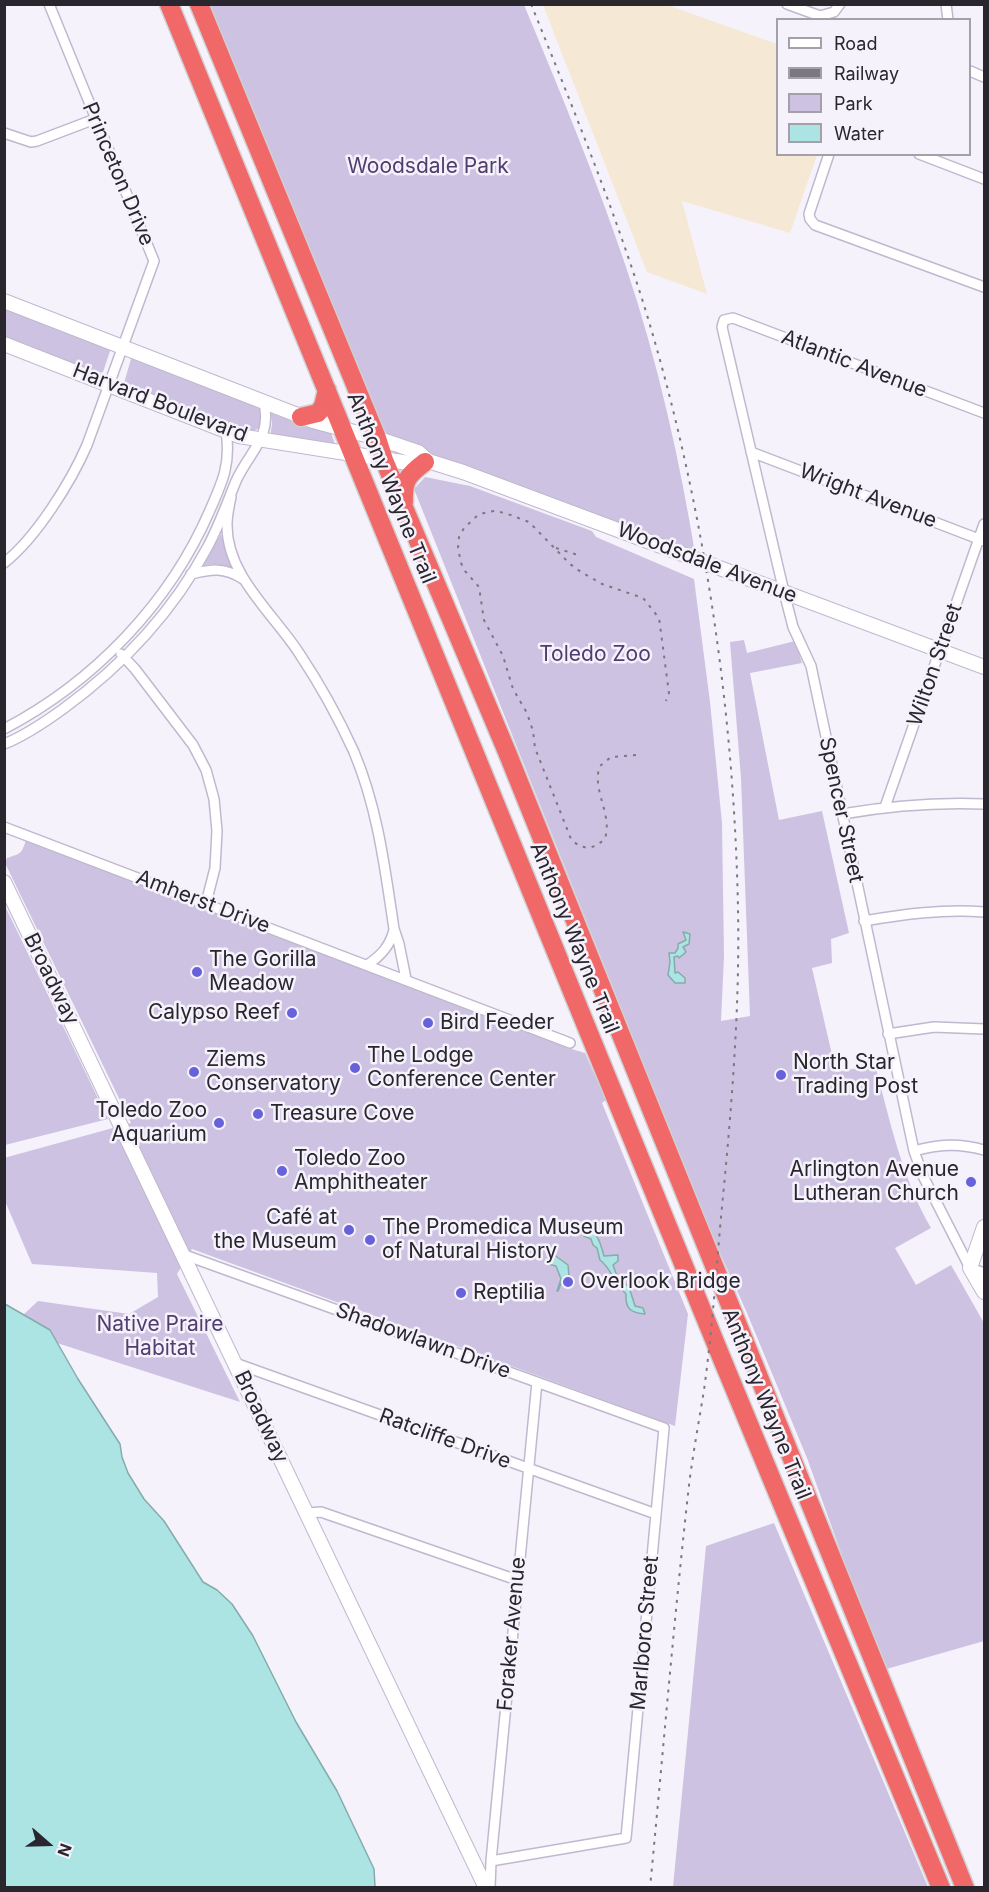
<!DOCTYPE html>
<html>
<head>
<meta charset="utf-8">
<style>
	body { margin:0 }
	#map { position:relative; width:989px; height:1892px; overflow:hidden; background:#f5f2fb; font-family:Inter,sans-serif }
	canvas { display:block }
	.frame { position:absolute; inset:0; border:6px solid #29262e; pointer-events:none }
	.legend { position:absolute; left:776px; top:18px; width:195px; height:138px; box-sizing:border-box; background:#f5f2fb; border:2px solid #a3a0a9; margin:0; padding:8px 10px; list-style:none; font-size:18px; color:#29262e }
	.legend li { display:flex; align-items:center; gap:12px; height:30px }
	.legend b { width:30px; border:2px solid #a3a0a9 }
	.north { position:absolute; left:18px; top:1814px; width:60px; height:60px; -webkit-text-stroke:4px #f5f2fb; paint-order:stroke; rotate:110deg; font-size:16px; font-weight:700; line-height:24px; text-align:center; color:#29262e }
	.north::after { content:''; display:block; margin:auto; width:21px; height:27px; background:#29262e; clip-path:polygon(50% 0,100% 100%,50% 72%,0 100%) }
</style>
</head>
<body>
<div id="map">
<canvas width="989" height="1892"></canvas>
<div class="frame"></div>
<ul class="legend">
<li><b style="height:8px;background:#fff"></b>Road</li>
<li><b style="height:8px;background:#7b7880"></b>Railway</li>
<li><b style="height:16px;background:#cdc2e2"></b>Park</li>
<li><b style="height:16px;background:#ace4e3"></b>Water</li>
</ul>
<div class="north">N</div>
</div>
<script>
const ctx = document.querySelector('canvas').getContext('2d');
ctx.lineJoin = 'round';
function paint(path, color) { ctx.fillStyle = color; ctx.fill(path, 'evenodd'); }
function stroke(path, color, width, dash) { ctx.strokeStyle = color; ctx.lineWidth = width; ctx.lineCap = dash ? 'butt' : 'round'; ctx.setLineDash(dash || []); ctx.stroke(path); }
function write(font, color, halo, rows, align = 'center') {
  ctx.font = font + ' Inter,sans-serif'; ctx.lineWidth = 5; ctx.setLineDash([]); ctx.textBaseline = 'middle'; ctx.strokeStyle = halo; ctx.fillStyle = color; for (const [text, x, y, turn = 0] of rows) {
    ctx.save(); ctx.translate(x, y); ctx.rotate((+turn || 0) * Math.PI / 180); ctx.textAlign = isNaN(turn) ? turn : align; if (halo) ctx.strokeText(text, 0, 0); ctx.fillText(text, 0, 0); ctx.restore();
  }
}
paint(new Path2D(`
	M 543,5 L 667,5 L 777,44 L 778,154 L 817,155 L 790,233 L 682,201 L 707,294 L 647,272 Z`), '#f5e8d4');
paint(new Path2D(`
	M 199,5 L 524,5 C 560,91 596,178 626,267 C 658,362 680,461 696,559 L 377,438 Z
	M 6,308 L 109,348 L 110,351 L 103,372 L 97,374 L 5,340 Z
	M 137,358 L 257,403 L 263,411 L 261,427 L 250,433 L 128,388 L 124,383 L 131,359 Z
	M 271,413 L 307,427 L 331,433 L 336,447 L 270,437 L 272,424 Z
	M 425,477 L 470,486 L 592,531 L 596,537 L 694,579 L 710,702 L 722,823 L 724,956 L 721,1021 L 750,1016 L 741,778 L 730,642 L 744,640 L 747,653 L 795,641 L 802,663 L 750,673 L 779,820 L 822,811 L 849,933 L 831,939 L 832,963 L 812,968 L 836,1072 L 875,1065 C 890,1121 902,1178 931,1228 L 895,1248 L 916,1285 L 951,1265 L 984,1323 L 984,1641 L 883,1670 L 807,1458 L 747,1313 L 708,1226 L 414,489 Z
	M 221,534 L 232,566 L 229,568 L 216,564 L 204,565 L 204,561 Z
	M 26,840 L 568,1048 L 585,1053 L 606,1100 L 602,1103 L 688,1314 L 675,1426 L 192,1249 L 177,1274 L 240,1402 L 57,1343 L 50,1330 L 22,1316 L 38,1301 L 129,1314 L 158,1297 L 157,1273 L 32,1264 L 5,1201 L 4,1158 L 131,1123 L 5,863 L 7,858 C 21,853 21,855 26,840 Z
	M 4,904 L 108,1119 L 5,1145 L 4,1145 Z
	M 774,1523 L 928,1887 L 673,1887 L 706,1546 Z`), '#cdc2e2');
const water = new Path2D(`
	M 683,932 L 690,934 L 689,944 L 683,947 L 686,952 L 679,958 L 678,956 L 674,957 L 675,973 L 678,972 L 685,978 L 685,983 L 675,983 L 668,975 L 670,962 L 669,953 L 675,953 L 678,948 L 678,944 L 686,940 Z
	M 582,1228 C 598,1230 600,1242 604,1256 L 618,1255 L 618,1261 L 613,1265 L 617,1276 L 629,1287 L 635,1306 L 643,1308 L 645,1314 C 631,1313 625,1309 626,1294 C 614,1283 611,1268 600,1260 L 597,1248 L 593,1245 L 591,1239 L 584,1236 L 584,1233 Z
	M 553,1254 L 568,1265 L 569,1276 L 563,1279 L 558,1291 L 557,1291 L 561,1279 L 556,1266 L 548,1264 L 545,1260 Z
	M 5,1304 L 50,1330 L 78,1379 L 120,1444 L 122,1457 L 128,1473 L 144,1499 L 164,1521 L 203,1582 L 217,1590 L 232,1604 L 253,1636 L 296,1722 L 337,1791 L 374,1869 L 375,1887 L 5,1887 Z`);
paint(water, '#ace4e3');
stroke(water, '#85abad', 1.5);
const street = new Path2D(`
	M 787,4 L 820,16 L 834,12 L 840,4
	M 946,4 L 948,20
	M 970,71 L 984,77
	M 4,133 L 31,142 L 37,141 L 95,119
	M 829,154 L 809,214 L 810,219 L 815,225 L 984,287
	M 919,154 L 984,179
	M 984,413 L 733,318 L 724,320 L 722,327 L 784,592 L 793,627 L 811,666 L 914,1151 L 923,1176 L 970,1268 L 984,1273
	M 751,452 L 984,541
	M 231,497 C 229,506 227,515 227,524 C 226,575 273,613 299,653 C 319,683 339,719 354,752 C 378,809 385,869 394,929 L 399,944 L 406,979
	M 4,563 C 36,538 71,482 87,445 L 154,261 L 49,4
	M 191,574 C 212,569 224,567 243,579
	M 121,654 L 135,669 L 193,745 L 206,770 L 214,799 L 217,831 L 215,868 L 206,903
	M 4,729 C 94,682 170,603 210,510 C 223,481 231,463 226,431
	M 4,744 C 25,736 45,722 63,709 C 122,666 172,613 207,548 C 219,526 227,503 236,481 C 249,452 272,438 264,403
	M 885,807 L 984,524
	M 842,814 C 889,806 936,802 984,804
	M 4,827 L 570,1043
	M 864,921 C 904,914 943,909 984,912
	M 367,965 C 381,956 390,946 394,930
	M 888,1034 L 934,1027 L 984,1029
	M 914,1151 C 939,1144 959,1143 984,1150
	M 182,1254 L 664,1428 L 626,1838 L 491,1861
	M 235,1363 L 656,1514
	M 306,1513 L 321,1512 L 517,1580
	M 490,1888 L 491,1861 L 537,1382`);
const secondary = new Path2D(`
	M 4,301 L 313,421 L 377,438 L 418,452 L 428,461 L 463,472 L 984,667
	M 4,344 L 239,436 L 415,464 L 426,461
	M 4,882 L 486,1888
	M 984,1227 L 970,1268 L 984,1292`);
const highway = new Path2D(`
	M 169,4 L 722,1359 L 941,1888
	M 199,4 L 377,438 L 384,460 L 507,752 L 965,1888
	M 301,417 L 318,413 L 323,406 L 327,390
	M 404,502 C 403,480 408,475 425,462`);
stroke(street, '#c0b8ce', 12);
stroke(secondary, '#c0b8ce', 16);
stroke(highway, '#d0cfd1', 21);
stroke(street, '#fff', 9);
stroke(secondary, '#fff', 14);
stroke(highway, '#f06968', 18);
stroke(new Path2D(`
	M 531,4 C 571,103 611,201 643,302 C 703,496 734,707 738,909 C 740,1012 731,1115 721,1217 C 716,1274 712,1332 704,1390 C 699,1421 693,1453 689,1485 C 674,1619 663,1753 650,1888
	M 556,548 L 581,556
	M 636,755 L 611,757 L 600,766 C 591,789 613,815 605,838 C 595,850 582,851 571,839 L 535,748 L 533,731 L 527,713 L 513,689 L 503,656 L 484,620 L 479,587 L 465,571 L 461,563 L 458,548 L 459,537 L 464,528 L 477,516 L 484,513 L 494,511 L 505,513 L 529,522 L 570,564 L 581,572 L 602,584 L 643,598 L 659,618 L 669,693 L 666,701`), '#7b7880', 2, [3, 6]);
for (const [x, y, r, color] of [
	[197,972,6,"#6762db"],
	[292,1013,6,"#6762db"],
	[428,1023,6,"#6762db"],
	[355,1068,6,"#6762db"],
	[194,1072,6,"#6762db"],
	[781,1075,6,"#6762db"],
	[258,1114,6,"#6762db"],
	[219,1123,6,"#6762db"],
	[282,1171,6,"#6762db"],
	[971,1182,6,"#6762db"],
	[349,1230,6,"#6762db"],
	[370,1240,6,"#6762db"],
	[568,1282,6,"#6762db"],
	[461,1293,6,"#6762db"]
]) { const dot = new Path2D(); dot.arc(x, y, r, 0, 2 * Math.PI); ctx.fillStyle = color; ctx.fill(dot); stroke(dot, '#f5f2fb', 2); }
write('21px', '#523d70', '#f5f2fb', [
	["Woodsdale Park",428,167],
	["Toledo Zoo",595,655],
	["Native Praire",160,1325],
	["Habitat",160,1349]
]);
write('21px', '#29262e', '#f5f2fb', [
	["Princeton Drive",118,174,67],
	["Atlantic Avenue",854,364,21],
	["Harvard Boulevard",160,403,21],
	["Anthony Wayne Trail",391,488,68],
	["Wright Avenue",868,496,21],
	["Woodsdale Avenue",707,563,21],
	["Wilton Street",935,665,-71],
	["Spencer Street",841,810,78],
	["Amherst Drive",203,902,21],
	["Anthony Wayne Trail",574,938,68],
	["Broadway",51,979,64],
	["Shadowlawn Drive",423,1341,20],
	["Anthony Wayne Trail",766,1404,68],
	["Broadway",261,1417,65],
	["Ratcliffe Drive",445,1439,20],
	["Marlboro Street",645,1633,-85],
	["Foraker Avenue",512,1634,-85]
]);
write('21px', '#29262e', '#f5f2fb', [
	["The Gorilla",209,960],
	["Meadow",209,984],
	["Calypso Reef",280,1013,"right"],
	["Bird Feeder",440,1023],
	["The Lodge",367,1056],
	["Conference Center",367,1080],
	["Ziems",206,1060],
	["Conservatory",206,1084],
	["North Star",793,1063],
	["Trading Post",793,1087],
	["Toledo Zoo",207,1111,"right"],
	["Aquarium",207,1135,"right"],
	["Treasure Cove",270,1114],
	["Toledo Zoo",294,1159],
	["Amphitheater",294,1183],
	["Arlington Avenue",959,1170,"right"],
	["Lutheran Church",959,1194,"right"],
	["Café at",337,1218,"right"],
	["the Museum",337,1242,"right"],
	["The Promedica Museum",382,1228],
	["of Natural History",382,1252],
	["Overlook Bridge",580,1282],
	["Reptilia",473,1293]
], 'left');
</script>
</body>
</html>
